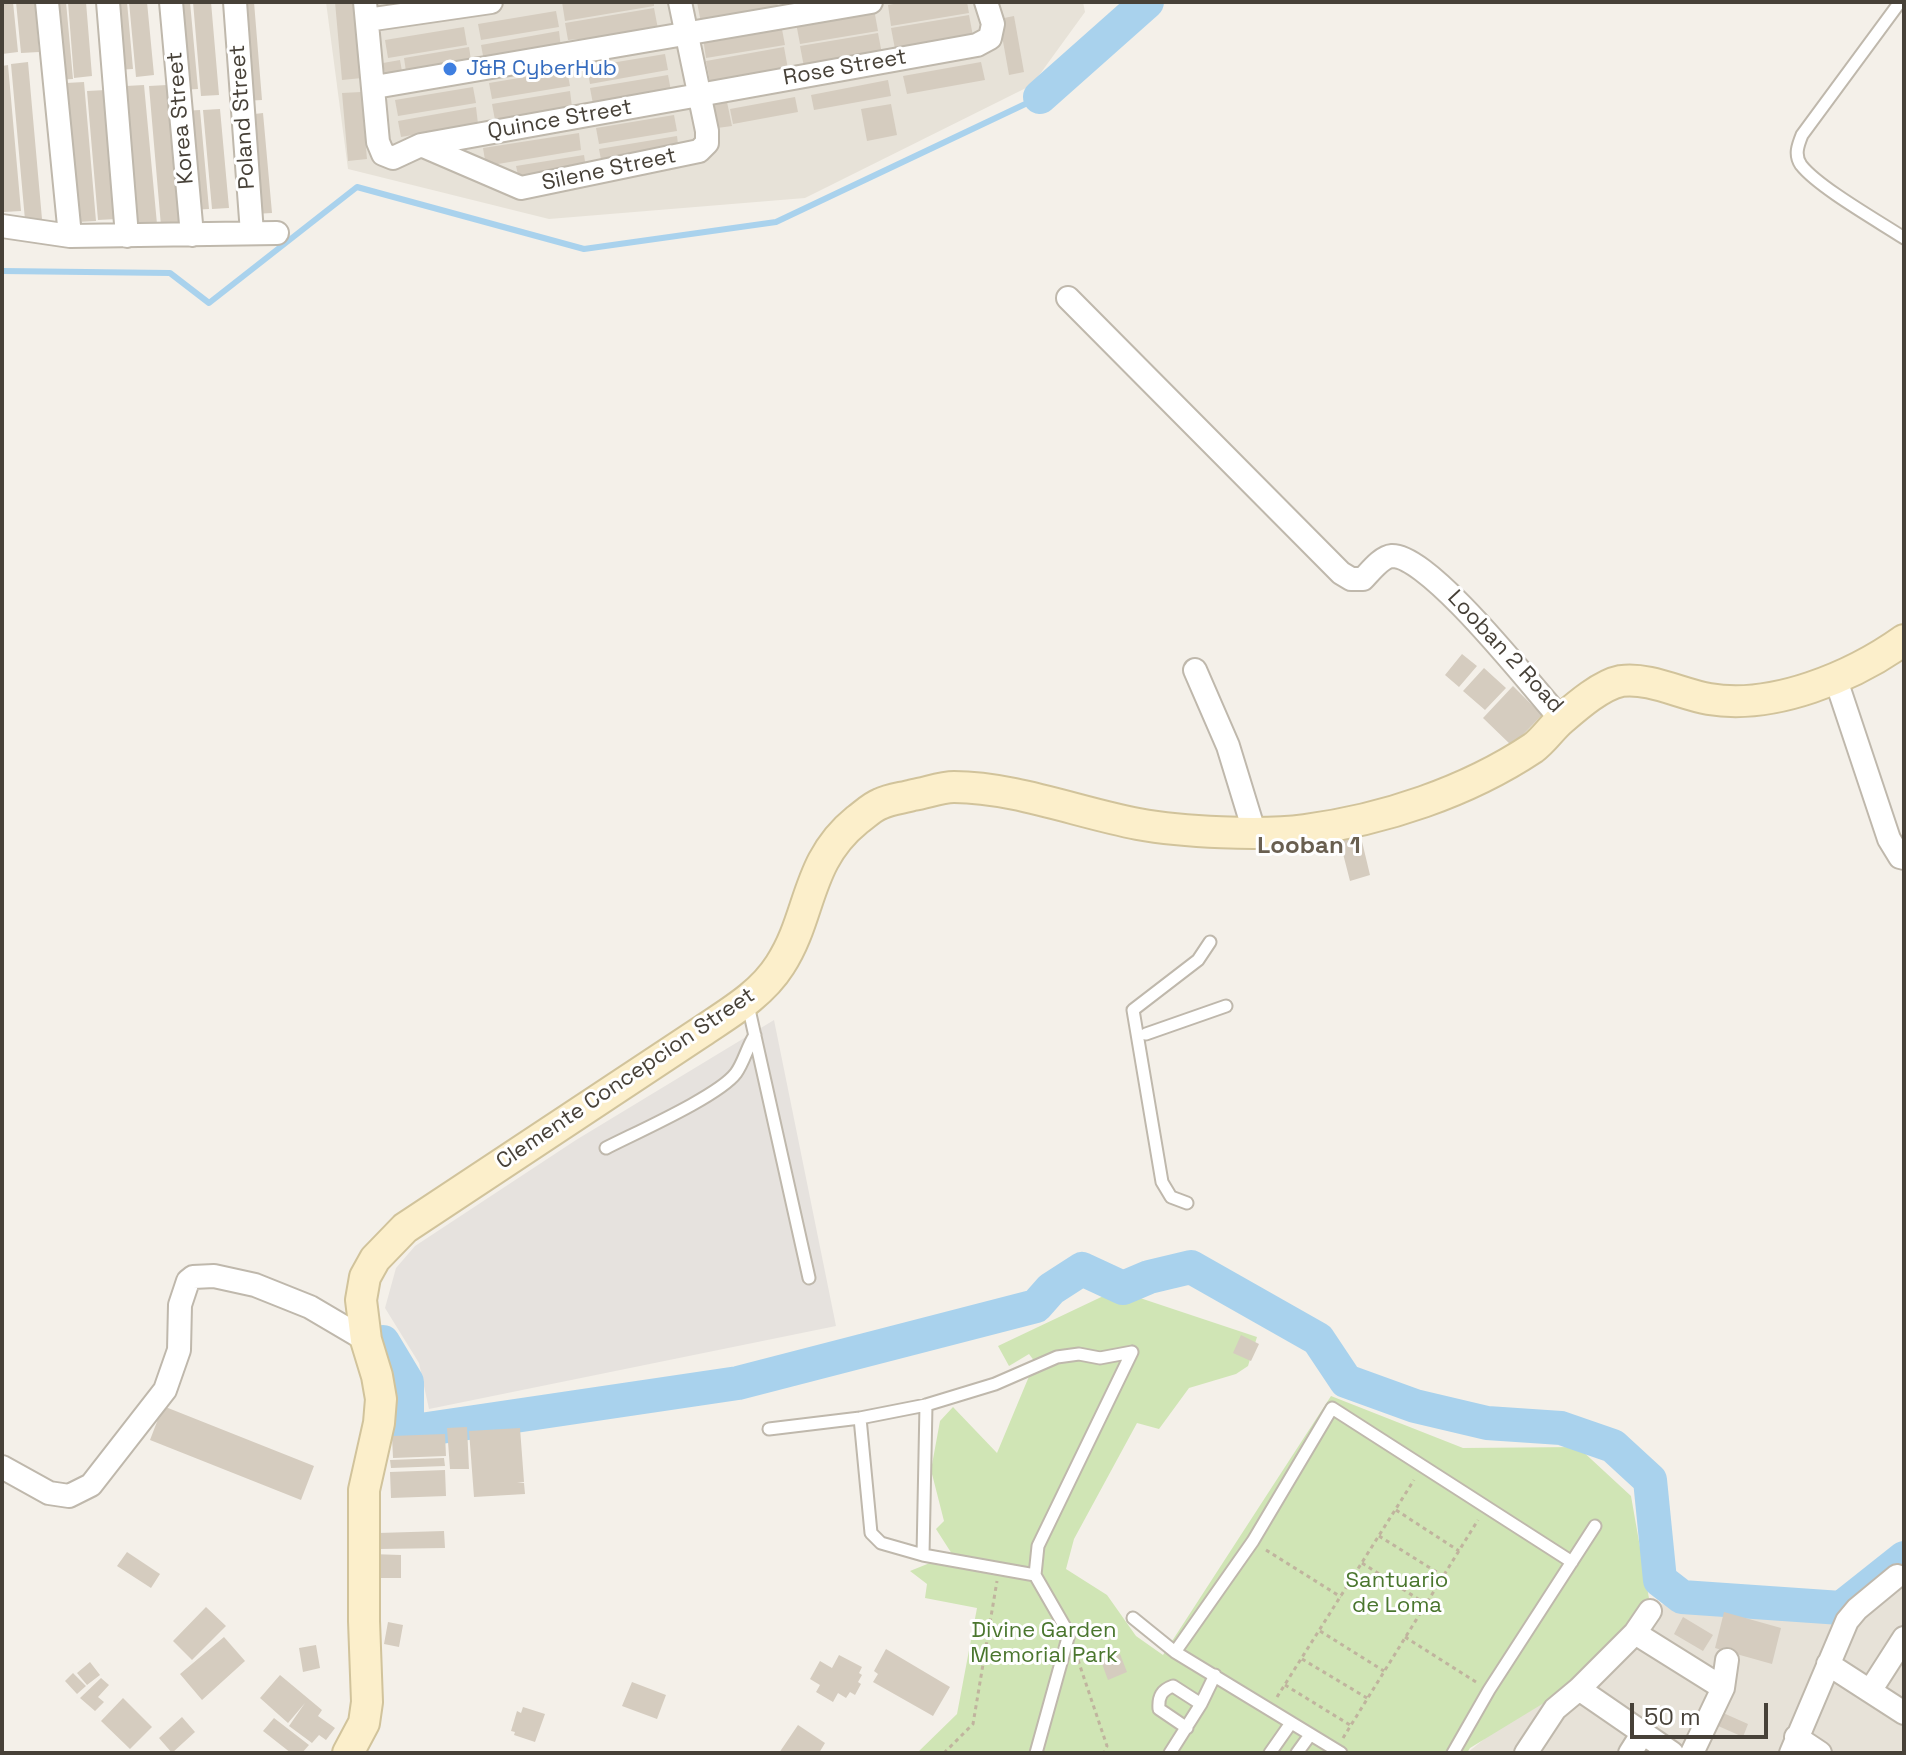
<!DOCTYPE html>
<html>
<head>
<meta charset="utf-8">
<style>
	body { margin:0 }
	#map { position:relative; width:1906px; height:1755px; overflow:hidden; background:#f4f0e9; font-family:"Space Grotesk",sans-serif }
	canvas { display:block }
	.frame { position:absolute; inset:0; border:4px solid #474138; pointer-events:none }
	.scale { position:absolute; left:1630px; top:1703px; width:138px; height:36px; box-sizing:border-box; border:4px solid #474138; border-top:0; padding-left:10px; font-size:24px; line-height:28px; white-space:nowrap; color:#474138; -webkit-text-stroke:6px #fff; paint-order:stroke }
</style>
</head>
<body>
<div id="map">
<canvas width="1906" height="1755"></canvas>
<div class="frame"></div>
<div class="scale">50 m</div>
</div>
<script>
const ctx = document.querySelector('canvas').getContext('2d');
ctx.lineJoin = 'round';
function paint(path, color) { ctx.fillStyle = color; ctx.fill(path, 'evenodd'); }
function stroke(path, color, width, dash) { ctx.strokeStyle = color; ctx.lineWidth = width; ctx.lineCap = dash ? 'butt' : 'round'; ctx.setLineDash(dash || []); ctx.stroke(path); }
function write(font, color, halo, rows, align = 'center') {
  ctx.font = font + ' "Space Grotesk",sans-serif'; ctx.lineWidth = 6; ctx.setLineDash([]); ctx.textBaseline = 'middle'; ctx.strokeStyle = halo; ctx.fillStyle = color; for (const [text, x, y, turn = 0] of rows) {
    ctx.save(); ctx.translate(x, y); ctx.rotate((+turn || 0) * Math.PI / 180); ctx.textAlign = isNaN(turn) ? turn : align; if (halo) ctx.strokeText(text, 0, 0); ctx.fillText(text, 0, 0); ctx.restore();
  }
}
paint(new Path2D(`
	M 326,2 L 1083,2 L 1085,12 L 1032,85 L 805,198 L 549,219 L 348,169 Z
	M 1904,1568 L 1904,1753 L 1467,1753 L 1650,1604 L 1797,1607 L 1840,1616 Z`), '#e7e2d8');
paint(new Path2D(`
	M 774,1020 L 836,1326 L 429,1409 L 419,1363 L 385,1308 L 396,1268 L 415,1246 L 576,1140 Z`), '#e6e2de');
paint(new Path2D(`
	M 1116,1290 L 1257,1337 L 1248,1366 L 1236,1374 L 1189,1388 L 1159,1429 L 1137,1423 L 1074,1539 L 1066,1569 L 1107,1595 L 1136,1636 L 1163,1655 L 1331,1396 L 1463,1448 L 1578,1447 L 1631,1496 L 1650,1604 L 1580,1681 L 1470,1748 L 1467,1753 L 917,1753 L 957,1714 L 977,1608 L 925,1598 L 927,1584 L 910,1571 L 952,1554 L 936,1529 L 944,1521 L 931,1470 L 940,1421 L 953,1407 L 997,1453 L 1035,1362 L 1029,1354 L 1009,1366 L 998,1346 Z`), '#d0e5b5');
stroke(new Path2D(`
	M 2,271 L 170,273 L 209,303 L 357,187 L 584,249 L 776,222 L 1040,97`), '#a9d2ed', 6);
stroke(new Path2D(`
	M 1040,97 L 1147,2
	M 383,1342 L 407,1382 L 407,1432 L 738,1383 L 1036,1306 L 1051,1289 L 1082,1269 L 1123,1288 L 1149,1277 L 1191,1267 L 1318,1339 L 1346,1381 L 1415,1406 L 1487,1423 L 1561,1428 L 1613,1446 L 1650,1480 L 1660,1580 L 1682,1597 L 1841,1608 L 1904,1558`), '#a9d2ed', 34);
paint(new Path2D(`
	M 2,2 L 13,2 L 18,52 L 2,54 Z
	M 16,2 L 35,2 L 39,52 L 21,53 Z
	M 48,2 L 66,2 L 73,79 L 55,80 Z
	M 68,2 L 86,2 L 92,76 L 74,78 Z
	M 109,2 L 127,2 L 133,69 L 115,70 Z
	M 129,2 L 147,2 L 154,75 L 136,77 Z
	M 172,2 L 190,2 L 198,89 L 180,90 Z
	M 193,2 L 211,2 L 219,95 L 201,96 Z
	M 236,2 L 254,2 L 262,100 L 245,101 Z
	M 335,2 L 355,2 L 362,78 L 342,80 Z
	M 562,2 L 654,2 L 654,6 L 565,21 Z
	M 697,2 L 777,2 L 779,10 L 701,23 Z
	M 905,2 L 967,2 L 969,13 L 891,26 L 888,5 Z
	M 654,8 L 658,29 L 580,42 L 579,39 L 568,40 L 565,23 Z
	M 874,9 L 878,31 L 800,44 L 796,23 Z
	M 556,11 L 559,27 L 481,40 L 478,24 Z
	M 969,15 L 973,36 L 895,49 L 891,28 Z
	M 1014,16 L 1024,72 L 1009,75 L 999,19 Z
	M 781,24 L 785,45 L 706,58 L 703,38 Z
	M 464,27 L 467,45 L 388,58 L 385,40 Z
	M 559,31 L 561,48 L 484,61 L 481,45 Z
	M 878,33 L 882,54 L 804,67 L 800,46 Z
	M 469,47 L 472,67 L 407,78 L 404,58 Z
	M 784,47 L 788,69 L 710,82 L 706,61 Z
	M 665,54 L 668,70 L 590,84 L 587,67 Z
	M 400,60 L 403,77 L 386,80 L 383,63 Z
	M 28,62 L 42,219 L 25,220 L 11,64 Z
	M 981,62 L 985,80 L 907,94 L 903,76 Z
	M 8,65 L 21,211 L 4,212 L 2,66 Z
	M 567,70 L 570,86 L 492,99 L 489,83 Z
	M 668,75 L 671,91 L 593,104 L 590,88 Z
	M 888,80 L 891,96 L 814,110 L 811,95 Z
	M 84,82 L 96,221 L 78,222 L 66,83 Z
	M 144,85 L 157,224 L 138,225 L 126,86 Z
	M 167,85 L 179,224 L 161,226 L 149,86 Z
	M 473,87 L 476,103 L 398,116 L 395,100 Z
	M 106,90 L 117,219 L 98,220 L 87,91 Z
	M 570,91 L 572,107 L 495,120 L 492,104 Z
	M 361,92 L 367,159 L 348,161 L 342,93 Z
	M 795,97 L 798,112 L 733,124 L 730,109 Z
	M 727,102 L 732,126 L 717,128 L 713,105 Z
	M 891,104 L 897,135 L 867,141 L 861,109 Z
	M 476,107 L 478,124 L 401,137 L 398,121 Z
	M 220,109 L 229,208 L 212,209 L 203,110 Z
	M 200,110 L 209,209 L 191,210 L 182,111 Z
	M 263,113 L 272,213 L 254,214 L 246,115 Z
	M 674,115 L 677,131 L 599,144 L 596,128 Z
	M 579,133 L 581,150 L 486,166 L 483,148 Z
	M 677,136 L 679,152 L 602,165 L 599,149 Z
	M 584,155 L 586,168 L 519,179 L 516,166 Z
	M 1462,654 L 1477,666 L 1459,687 L 1445,675 Z
	M 1484,668 L 1506,688 L 1485,710 L 1463,691 Z
	M 1513,686 L 1542,715 L 1512,746 L 1483,718 Z
	M 1359,829 L 1370,875 L 1350,881 L 1338,834 Z
	M 1241,1335 L 1259,1344 L 1251,1361 L 1233,1353 Z
	M 163,1406 L 314,1466 L 301,1500 L 150,1440 Z
	M 467,1427 L 469,1469 L 450,1469 L 447,1428 Z
	M 520,1428 L 524,1482 L 517,1483 L 524,1483 L 525,1494 L 474,1497 L 469,1431 Z
	M 445,1434 L 446,1456 L 393,1458 L 392,1436 Z
	M 444,1458 L 445,1466 L 391,1468 L 390,1460 Z
	M 445,1470 L 446,1496 L 391,1498 L 390,1472 Z
	M 444,1531 L 445,1548 L 379,1549 L 378,1533 Z
	M 127,1552 L 160,1574 L 151,1588 L 117,1566 Z
	M 371,1554 L 401,1555 L 401,1578 L 371,1578 Z
	M 206,1607 L 226,1626 L 192,1660 L 173,1641 Z
	M 1724,1612 L 1781,1628 L 1772,1664 L 1715,1648 Z
	M 1683,1617 L 1713,1635 L 1703,1651 L 1674,1634 Z
	M 388,1622 L 403,1625 L 399,1647 L 384,1644 Z
	M 224,1637 L 245,1661 L 202,1700 L 180,1674 Z
	M 316,1645 L 320,1668 L 303,1672 L 299,1648 Z
	M 886,1649 L 950,1687 L 933,1716 L 873,1682 L 878,1674 L 874,1671 Z
	M 1120,1654 L 1127,1672 L 1108,1680 L 1101,1661 Z
	M 839,1655 L 862,1667 L 859,1673 L 862,1675 L 858,1682 L 861,1684 L 855,1695 L 850,1692 L 846,1698 L 838,1693 L 833,1702 L 816,1692 L 820,1685 L 810,1679 L 820,1661 L 832,1668 Z
	M 90,1662 L 100,1675 L 87,1685 L 77,1673 Z
	M 73,1673 L 86,1686 L 77,1694 L 65,1681 Z
	M 280,1675 L 322,1710 L 318,1716 L 335,1728 L 326,1740 L 319,1735 L 312,1743 L 289,1726 L 305,1703 L 288,1723 L 260,1698 Z
	M 101,1678 L 109,1685 L 98,1697 L 104,1702 L 95,1711 L 80,1698 Z
	M 632,1682 L 666,1695 L 657,1719 L 622,1706 Z
	M 123,1698 L 152,1727 L 130,1749 L 101,1721 Z
	M 523,1707 L 545,1714 L 535,1742 L 514,1735 L 515,1732 L 511,1731 L 517,1711 L 521,1713 Z
	M 1721,1712 L 1748,1724 L 1743,1737 L 1716,1725 Z
	M 182,1717 L 195,1732 L 172,1753 L 159,1738 Z
	M 274,1718 L 309,1745 L 302,1753 L 291,1753 L 263,1731 Z
	M 798,1725 L 825,1743 L 819,1753 L 779,1753 Z`), '#d5ccbf');
const lane = new Path2D(`
	M 1900,2 L 1802,135 C 1798,145 1794,155 1801,165 C 1818,187 1878,221 1904,238
	M 748,1005 L 809,1278
	M 1146,1034 L 1226,1006
	M 606,1148 C 635,1133 719,1096 736,1073 C 744,1062 747,1047 755,1035
	M 1187,1203 L 1171,1197 L 1162,1182 L 1133,1010 L 1198,960 L 1210,942
	M 860,1418 L 871,1533 L 881,1543 L 923,1555 L 1035,1575
	M 769,1429 L 860,1418 L 926,1405 L 995,1384 L 1057,1357 L 1079,1354 L 1100,1358 L 1132,1352
	M 923,1555 L 926,1405
	M 1133,1618 L 1175,1652 L 1341,1753
	M 1175,1652 L 1253,1541 L 1332,1408 L 1572,1562
	M 1187,1728 L 1159,1709 C 1158,1696 1162,1690 1173,1686 L 1201,1704
	M 1036,1753 L 1069,1634 L 1035,1575 L 1038,1546 L 1132,1352
	M 1170,1753 L 1201,1704 L 1215,1675
	M 1270,1753 L 1291,1723
	M 1297,1753 L 1310,1735
	M 1453,1753 L 1489,1690 L 1595,1526`);
const street = new Path2D(`
	M 47,2 L 70,236
	M 108,2 L 127,236
	M 171,2 L 192,235
	M 235,2 L 252,233
	M 365,2 L 378,142 L 383,154 L 393,158 L 421,145 L 977,45 L 990,38 L 993,24 L 986,2
	M 367,20 L 491,2
	M 375,87 L 871,2
	M 421,145 L 521,188 L 699,151 L 707,143 L 707,131 L 680,2
	M 2,226 L 70,236 L 277,233
	M 1068,298 L 1341,573 L 1351,579 L 1363,579 C 1370,572 1381,557 1392,556 C 1430,555 1533,688 1561,719
	M 1195,670 L 1228,746 L 1254,831
	M 1835,677 L 1889,839 L 1900,857 L 1904,858
	M 2,1467 L 49,1493 L 69,1496 L 91,1485 L 165,1390 L 179,1350 L 180,1305 L 188,1281 L 193,1277 L 214,1276 L 255,1285 L 310,1307 L 366,1340
	M 1635,1633 L 1723,1688
	M 1828,1664 L 1904,1713
	M 1579,1689 L 1672,1753
	M 1870,1691 L 1904,1638
	M 1796,1737 L 1820,1753
	M 1526,1753 L 1555,1709 L 1579,1689 L 1635,1633 L 1650,1611
	M 1630,1753 L 1642,1734
	M 1692,1753 L 1723,1688 L 1727,1660
	M 1791,1753 L 1847,1621 L 1857,1609 L 1897,1576`);
const secondary = new Path2D(`
	M 348,1753 L 364,1723 L 367,1702 L 364,1621 L 364,1490 L 379,1423 L 381,1399 L 377,1376 L 366,1340 L 361,1300 L 365,1277 L 375,1259 L 405,1228 L 701,1032 C 729,1013 761,995 780,965 C 812,916 805,862 857,820 C 864,815 872,807 880,804 C 890,799 903,798 913,795 C 926,793 941,787 954,787 C 1013,787 1080,813 1138,824 C 1181,832 1262,836 1305,830 C 1383,820 1467,792 1533,748 C 1544,740 1552,727 1562,719 C 1577,706 1601,685 1621,681 C 1649,677 1681,694 1709,699 C 1773,710 1852,677 1904,640`);
stroke(lane, '#bfb8ac', 15);
stroke(street, '#bfb8ac', 26);
stroke(secondary, '#d1c39b', 34);
stroke(new Path2D(`
	M 1396,1510 L 1459,1551
	M 1379,1536 L 1443,1576
	M 1266,1550 L 1341,1597
	M 1362,1563 L 1426,1604
	M 1320,1631 L 1384,1671
	M 1405,1637 L 1476,1682
	M 1302,1659 L 1367,1698
	M 1078,1660 L 1107,1746 L 1104,1753
	M 1285,1685 L 1350,1725
	M 1277,1697 L 1414,1480
	M 1343,1738 L 1478,1520
	M 944,1753 L 973,1724 L 997,1581`), '#c0b49e', 3, [4, 4]);
stroke(lane, '#fff', 11);
stroke(street, '#fff', 22);
stroke(secondary, '#fcefcb', 30);
for (const [x, y, r, color] of [
	[450,69,8,"#3f7fe0"]
]) { const dot = new Path2D(); dot.arc(x, y, r, 0, 2 * Math.PI); ctx.fillStyle = color; ctx.fill(dot); stroke(dot, '#fff', 3); }
write('22px', '#474138', '#fff', [
	["Rose Street",845,68,-10],
	["Poland Street",243,117,-94],
	["Korea Street",181,118,-95],
	["Quince Street",560,120,-10],
	["Silene Street",609,170,-12],
	["Looban 2 Road",1505,652,47],
	["Clemente Concepcion Street",626,1079,-34]
]);
write('22px', '#366cbe', '#fff', [
	["J&R CyberHub",466,69]
], 'left');
write('22px', '#4a762e', '#fff', [
	["Santuario",1397,1581],
	["de Loma",1397,1606],
	["Divine Garden",1044,1631],
	["Memorial Park",1044,1656]
]);
write('bold 24px', '#695f50', '#fff', [
	["Looban 1",1309,846]
]);
</script>
</body>
</html>
